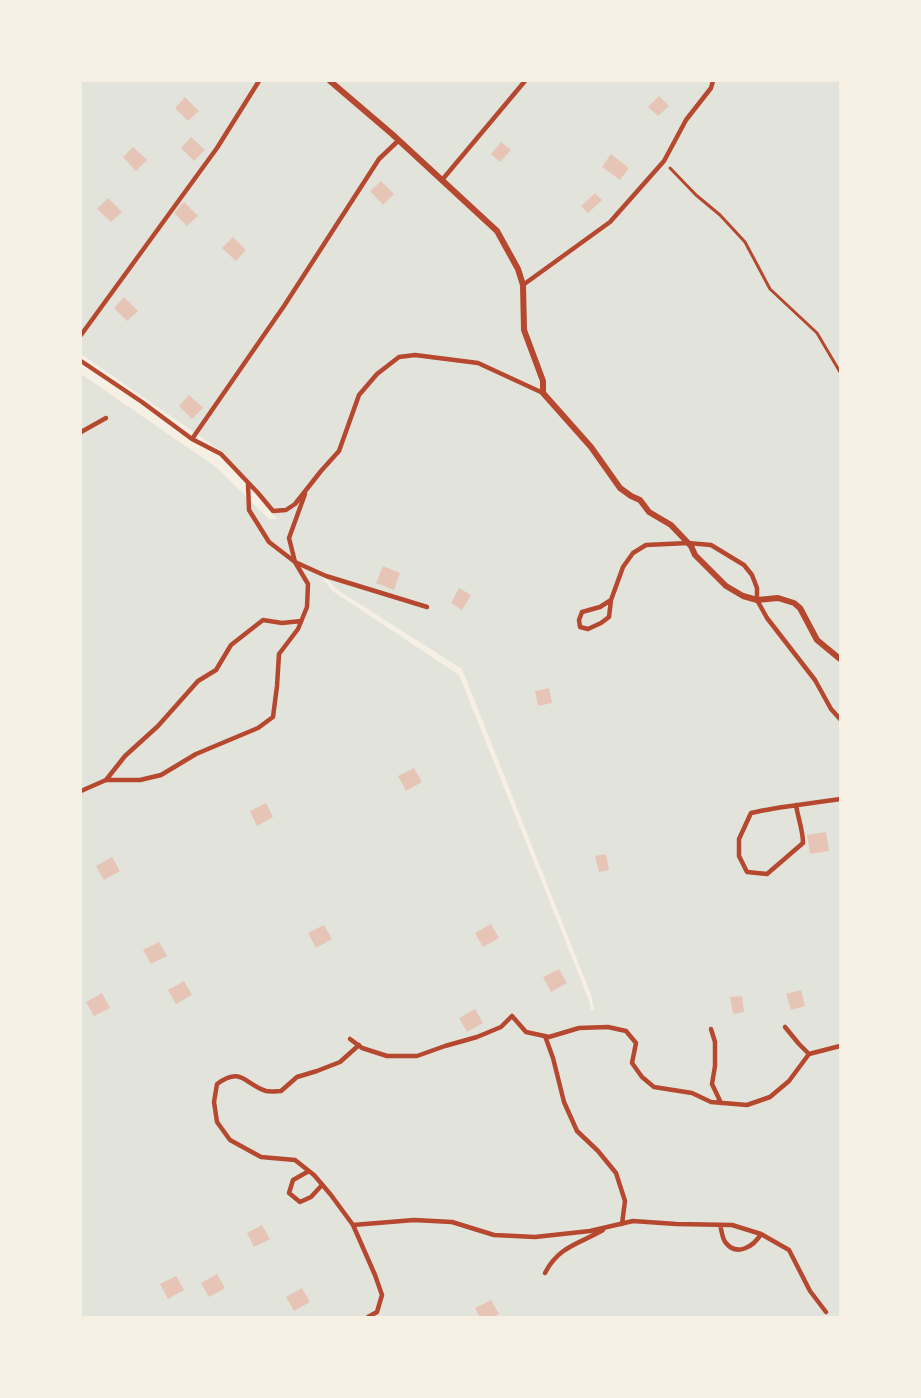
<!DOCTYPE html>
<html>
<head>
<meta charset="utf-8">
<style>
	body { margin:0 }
	#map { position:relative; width:921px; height:1398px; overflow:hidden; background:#f6efe4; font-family:"Work Sans",sans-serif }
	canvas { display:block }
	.frame { position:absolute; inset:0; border:82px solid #f6efe4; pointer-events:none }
</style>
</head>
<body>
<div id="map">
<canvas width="921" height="1398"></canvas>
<div class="frame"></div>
</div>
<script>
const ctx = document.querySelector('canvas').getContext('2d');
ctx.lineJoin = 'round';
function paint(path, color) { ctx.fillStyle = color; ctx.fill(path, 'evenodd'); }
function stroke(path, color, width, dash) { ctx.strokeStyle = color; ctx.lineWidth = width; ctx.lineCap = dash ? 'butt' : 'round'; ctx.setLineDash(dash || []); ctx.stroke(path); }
paint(new Path2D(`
	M 81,81 L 840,81 L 840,1317 L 81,1317 L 81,374 L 216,467 L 269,519 L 277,519 L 224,453 L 81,354 ZM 318,569 L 336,589 L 462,669 L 591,995 L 594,1010 L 591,1010 L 589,1000 L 459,675 L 334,592 L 319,574 Z`), '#e2e4dc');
paint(new Path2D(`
	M 659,96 L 669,106 L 658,116 L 648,107 Z
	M 185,97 L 199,111 L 188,121 L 175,108 Z
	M 191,137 L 205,150 L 194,161 L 181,148 Z
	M 501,142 L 511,150 L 500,162 L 491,154 Z
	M 133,147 L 147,160 L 136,171 L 123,157 Z
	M 611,154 L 629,168 L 620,180 L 602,167 Z
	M 381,181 L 394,194 L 383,205 L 370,191 Z
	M 595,193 L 602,200 L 588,213 L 581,206 Z
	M 108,198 L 122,212 L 111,222 L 97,209 Z
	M 184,202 L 198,216 L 187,226 L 174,213 Z
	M 233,237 L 246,250 L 236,261 L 222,248 Z
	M 124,297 L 138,311 L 127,321 L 114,308 Z
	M 189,395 L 203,408 L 192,419 L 179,406 Z
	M 383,566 L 400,573 L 394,590 L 376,583 Z
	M 459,588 L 471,595 L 462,610 L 451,603 Z
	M 549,688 L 552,703 L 538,706 L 535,691 Z
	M 414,768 L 422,782 L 406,791 L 398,776 Z
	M 266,803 L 273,817 L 257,826 L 250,811 Z
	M 826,832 L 829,851 L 810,854 L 807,835 Z
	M 606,854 L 609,870 L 599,872 L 595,856 Z
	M 112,857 L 120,871 L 104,880 L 96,866 Z
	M 491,924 L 499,938 L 483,947 L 475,933 Z
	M 324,925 L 332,939 L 316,948 L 308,933 Z
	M 159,942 L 167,956 L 151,964 L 143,950 Z
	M 559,969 L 567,983 L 551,992 L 543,977 Z
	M 184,981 L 192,995 L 176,1004 L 168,990 Z
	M 801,990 L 805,1006 L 791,1010 L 786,994 Z
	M 102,993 L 110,1008 L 94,1016 L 86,1002 Z
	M 742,996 L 744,1012 L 733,1014 L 730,997 Z
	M 475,1009 L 483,1023 L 467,1032 L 459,1018 Z
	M 262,1225 L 270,1239 L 254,1247 L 247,1233 Z
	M 217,1274 L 225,1288 L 209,1297 L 201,1283 Z
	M 176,1276 L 184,1290 L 168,1299 L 160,1284 Z
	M 302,1288 L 310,1302 L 294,1311 L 286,1297 Z
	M 491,1300 L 499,1314 L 493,1317 L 480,1317 L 475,1308 Z`), '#e6c5b7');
stroke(new Path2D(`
	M 670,168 L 696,195 L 720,215 L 745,242 L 770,289 L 817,333 L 840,372`), '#b5482f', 3);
stroke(new Path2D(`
	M 442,180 L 525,81
	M 523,285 L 610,222 L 664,161 L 686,120 L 711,88 L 713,81
	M 81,335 L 217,148 L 259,81
	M 81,361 L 142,402 L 192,439 L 221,454 L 258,493 L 273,511 L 286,510 L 295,504 L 321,471 L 339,451 L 359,395 L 377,374 L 399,357 L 415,355 L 478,363 L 543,393
	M 81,432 L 106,418
	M 192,439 L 284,306 L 379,159 L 399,140
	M 305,494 L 289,538 L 295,562 L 326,576 L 427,607
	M 611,600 L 609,617 L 601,623 L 588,629 L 580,627 L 579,620 L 582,612 L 600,607 L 611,600 L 623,567 L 633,553 L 646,545 L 688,543 L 711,545 L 744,565 L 752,575 L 757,588 L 757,600 L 767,618 L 815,680 L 831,709 L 840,719
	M 106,780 L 125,756 L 158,726 L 198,681 L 216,670 L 231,645 L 263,620 L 282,623 L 301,621
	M 81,791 L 106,780 L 140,780 L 161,775 L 196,754 L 258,728 L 273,717 L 277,686 L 279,654 L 298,629 L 307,607 L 308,584 L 295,562 L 269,542 L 249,510 L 248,483
	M 796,805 C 798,818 803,830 803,843 L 767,874 L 747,872 L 739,856 L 739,839 L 751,813 C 780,806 810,804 840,799
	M 785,1027 L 799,1044 L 809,1054
	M 711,1029 L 715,1042 L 715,1066 L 712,1084 L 721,1103
	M 545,1036 L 553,1058 L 564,1102 L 577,1131 L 598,1151 L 616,1173 L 625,1201 L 622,1224
	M 350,1039 L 362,1048 L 387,1056 L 417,1056 L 445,1046 L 477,1037 L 501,1027 L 512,1016 L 526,1032 L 549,1037 L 579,1028 L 608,1027 L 626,1031 L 636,1043 L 632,1063 L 642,1077 L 654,1087 L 692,1093 L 711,1102 L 747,1105 L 770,1097 L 789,1081 L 809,1054 L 840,1046
	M 359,1045 L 340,1062 L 317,1071 L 297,1077 L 281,1091 C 277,1091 271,1092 266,1091 C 244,1084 242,1066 217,1084 L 214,1102 L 217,1122 L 230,1140 L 261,1157 L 295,1160 L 314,1175 L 331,1195 L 353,1225 L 375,1275 L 382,1295 L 377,1312 L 368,1317
	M 309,1171 L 293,1180 L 289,1193 L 300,1202 L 311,1197 L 322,1185
	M 353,1225 L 414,1220 L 452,1222 L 494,1235 L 535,1237 L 590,1231 L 633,1221 L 676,1224 L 732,1225 L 761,1234 L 789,1250 L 810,1291 L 826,1312
	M 720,1225 C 722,1231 722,1239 726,1243 C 737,1257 754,1246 761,1234
	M 545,1273 C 559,1246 579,1244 603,1230`), '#b5482f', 4.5);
stroke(new Path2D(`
	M 330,81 L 392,134 L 497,231 L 518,269 L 523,285 L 524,330 L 543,381 L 543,393 L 591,447 L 620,488 L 631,496 L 640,500 L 649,512 L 671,525 L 691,546 L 695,555 L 726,586 L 743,596 L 757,600 L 778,598 L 794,603 L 800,608 L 817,640 L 840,659`), '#b5482f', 6);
</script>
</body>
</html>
